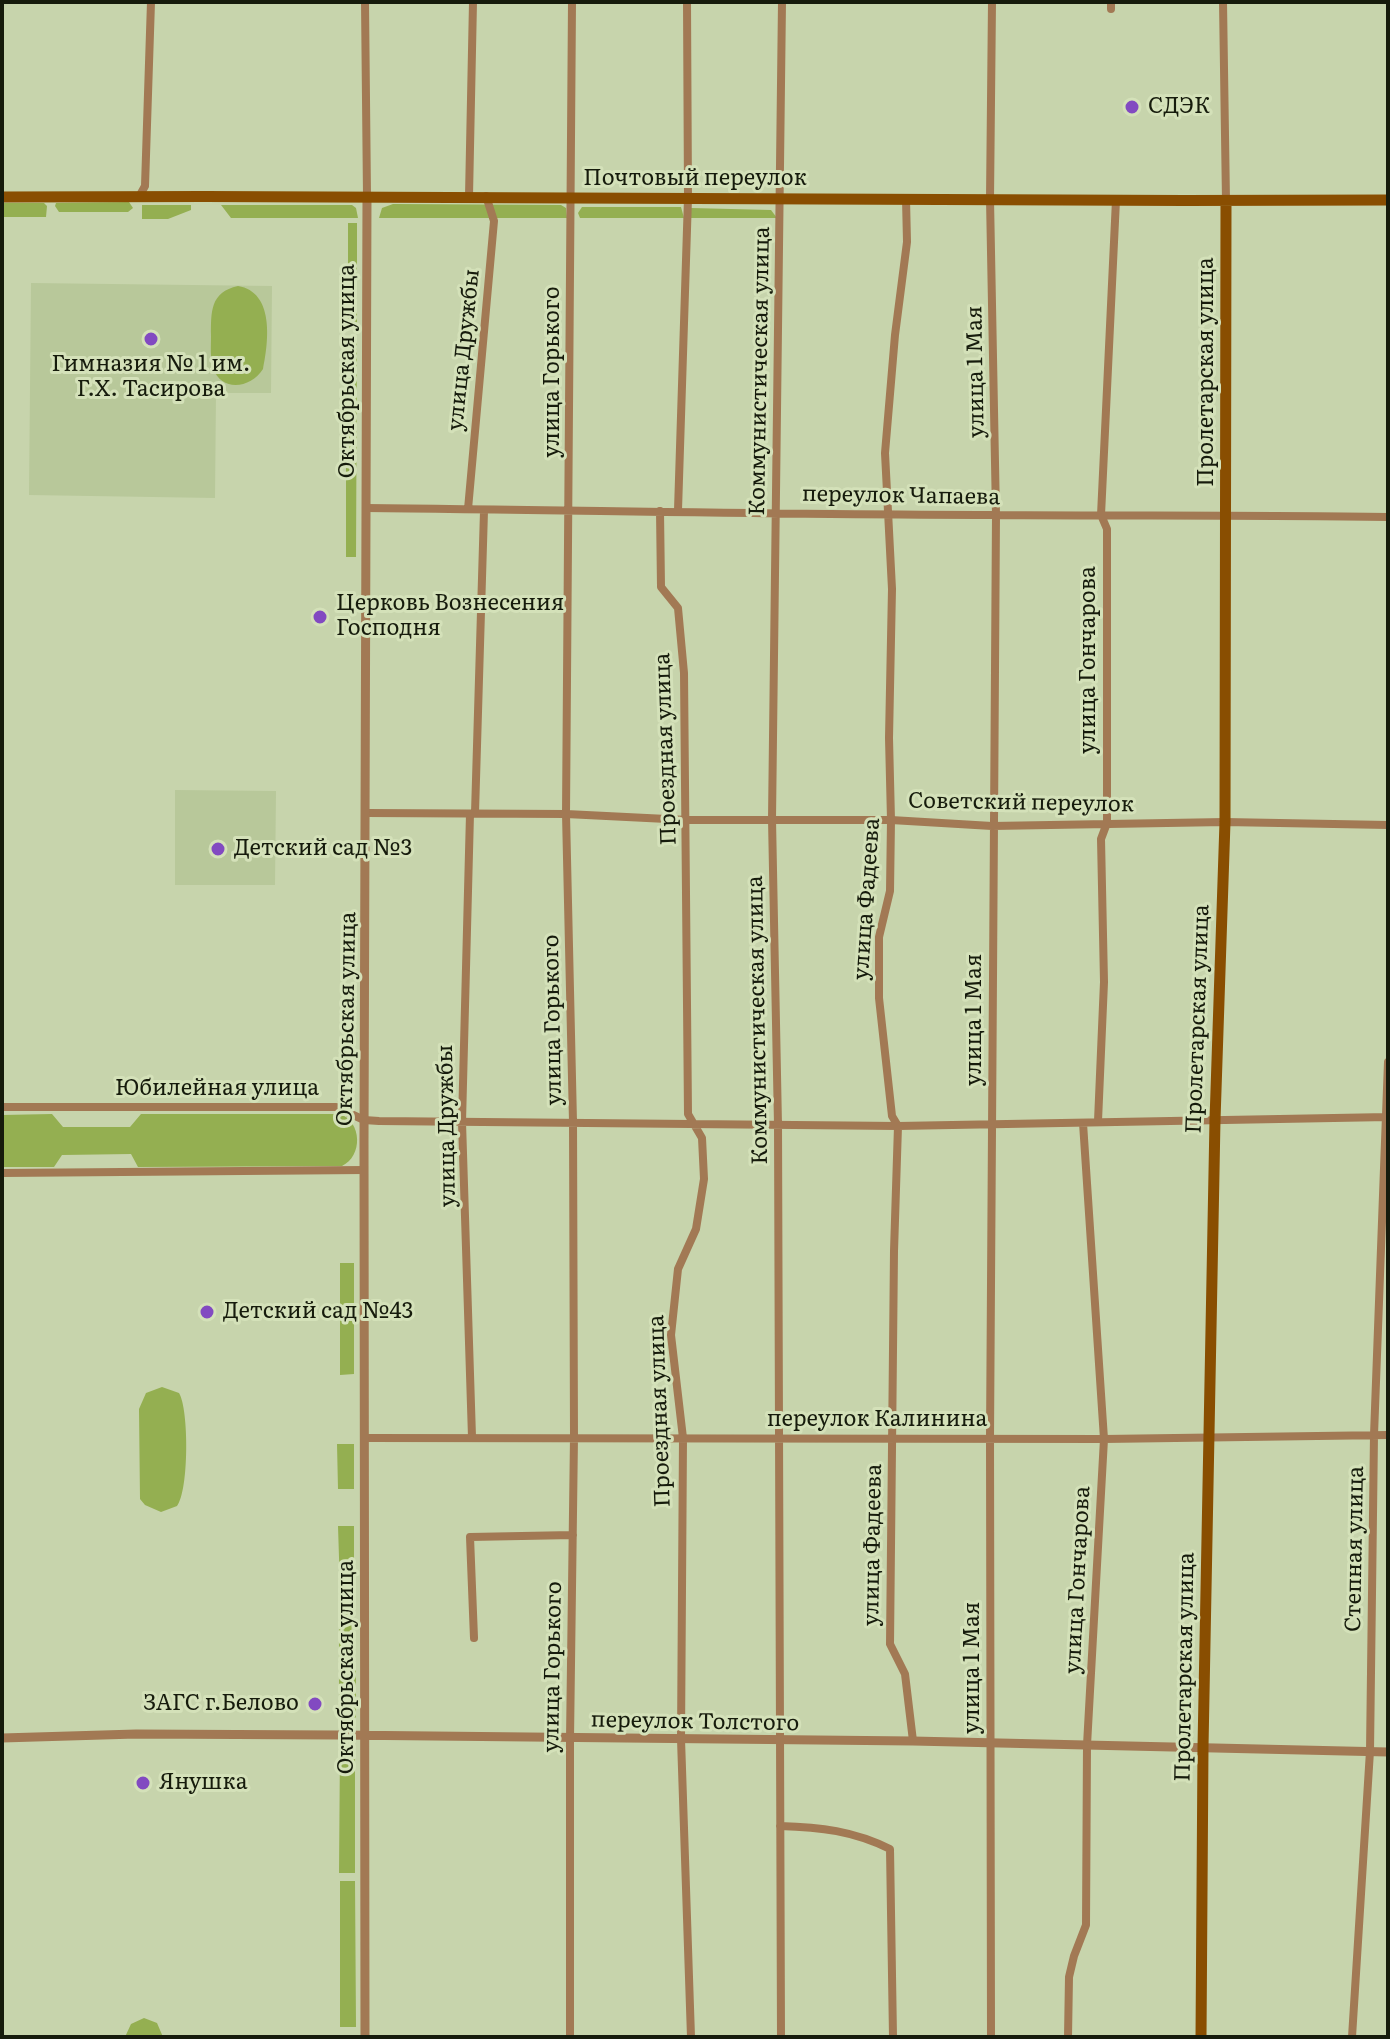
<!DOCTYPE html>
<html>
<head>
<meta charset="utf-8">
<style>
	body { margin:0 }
	#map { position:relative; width:1390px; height:2039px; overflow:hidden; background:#c7d4ac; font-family:Literata,serif }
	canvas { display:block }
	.frame { position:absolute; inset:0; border:4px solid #161b0c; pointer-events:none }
</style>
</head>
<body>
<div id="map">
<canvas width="1390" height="2039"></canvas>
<div class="frame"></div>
</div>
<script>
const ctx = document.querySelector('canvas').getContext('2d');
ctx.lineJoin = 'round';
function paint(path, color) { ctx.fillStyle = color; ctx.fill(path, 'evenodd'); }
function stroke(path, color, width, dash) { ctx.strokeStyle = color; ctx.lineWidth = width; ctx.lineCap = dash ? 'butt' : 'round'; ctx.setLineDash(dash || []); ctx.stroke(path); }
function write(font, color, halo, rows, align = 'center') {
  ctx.font = font + ' Literata,serif'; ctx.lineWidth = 6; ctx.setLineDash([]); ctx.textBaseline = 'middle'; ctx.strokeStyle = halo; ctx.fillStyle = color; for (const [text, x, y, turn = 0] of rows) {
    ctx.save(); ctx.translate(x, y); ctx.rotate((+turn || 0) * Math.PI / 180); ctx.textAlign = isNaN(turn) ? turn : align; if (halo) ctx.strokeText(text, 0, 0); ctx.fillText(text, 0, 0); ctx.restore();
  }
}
paint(new Path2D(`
	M 31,283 L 272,286 L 271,393 L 216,393 L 215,498 L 29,495 Z
	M 175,790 L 276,791 L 275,885 L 175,885 Z`), '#b8c89a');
paint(new Path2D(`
	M 129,202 L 133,208 L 128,212 L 59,212 L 55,206 L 56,203 Z
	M 2,203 L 44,203 L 47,206 L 46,217 L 2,217 Z
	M 393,204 L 561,205 L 566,208 L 567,218 L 379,218 L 382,208 Z
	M 142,205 L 191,205 L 191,210 L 168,219 L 142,219 Z
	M 221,205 L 352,205 L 356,208 L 358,218 L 231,218 Z
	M 582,207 L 681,207 L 684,218 L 580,218 L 578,213 Z
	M 691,208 L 771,210 L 777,218 L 691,218 Z
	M 348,223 L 357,223 L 357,325 L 348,325 Z
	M 238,286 C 274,292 269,340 263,369 C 251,388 222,393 213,368 C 210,358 211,346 211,336 C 211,312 210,292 238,286 Z
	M 346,337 L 357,337 L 356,557 L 346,557 Z
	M 52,1114 L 63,1127 L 130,1127 L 141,1114 L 340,1114 C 362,1122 363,1156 342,1166 L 138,1167 L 131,1154 L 62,1155 L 54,1167 L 2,1167 L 2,1115 Z
	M 340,1263 L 354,1263 L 354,1374 L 340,1375 Z
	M 162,1387 L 179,1393 C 189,1409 189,1491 177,1506 L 161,1512 L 145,1505 L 140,1499 L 139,1409 L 146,1393 Z
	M 337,1444 L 354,1444 L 354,1489 L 338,1489 Z
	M 338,1526 L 354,1526 L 354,1589 L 340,1589 Z
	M 339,1596 L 352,1596 L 351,1665 L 356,1671 L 356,1717 L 346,1726 L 339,1726 Z
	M 340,1747 L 347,1747 L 355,1751 L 355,1873 L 339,1873 Z
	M 340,1881 L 355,1881 L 356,2027 L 340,2027 Z
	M 144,2018 L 157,2023 L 163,2037 L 125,2037 L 131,2024 Z`), '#94af51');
stroke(new Path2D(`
	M 365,2 L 367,196
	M 1111,2 L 1111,9
	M 1223,2 L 1226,201
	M 140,195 L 145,186 L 151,2
	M 469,196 L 473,2
	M 906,199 L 907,242 L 895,335 L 885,453 L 892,589 L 889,738 L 891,820 L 890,891 L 879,937 L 879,998 L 892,1116 L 898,1126 L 894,1251 L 890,1644 L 905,1674 L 913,1741
	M 366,508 C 575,510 785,515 995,515 C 1126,516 1257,515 1388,517
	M 468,509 L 494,221 L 486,196
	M 678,510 L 688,198 L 687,2
	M 660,511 L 661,587 L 678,608 L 684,673 L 688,1114 L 702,1138 L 704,1179 L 696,1229 L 678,1269 L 671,1335 L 683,1438 L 681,1739 L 691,2037
	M 367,813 L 566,814 L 687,820 L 891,820 L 992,826 L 1225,822 L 1388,825
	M 475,813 L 484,511
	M 470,814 L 462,1122 L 472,1437
	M 2,1107 L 336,1107 L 364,1120 L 379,1121 L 898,1126 L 1388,1117
	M 1098,1121 L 1104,982 L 1101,839 L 1107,823 L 1107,529 L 1101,515 L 1116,200
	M 2,1173 L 364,1170
	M 366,1438 L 1104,1439 L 1388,1435
	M 474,1638 L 470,1537 L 573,1535
	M 780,1826 C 820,1827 854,1831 890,1849 L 893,2037
	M 570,2037 L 570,1739 L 574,1437 L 573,1122 L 566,814 L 572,2
	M 781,2037 L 778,1125 L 772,819 L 782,2
	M 991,2037 L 990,1438 L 996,515 L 990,199 L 992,2
	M 1068,2037 L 1069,1977 L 1074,1956 L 1086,1925 L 1087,1745 L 1104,1439 L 1083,1123
	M 1352,2037 L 1370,1751 L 1374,1435 L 1388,1062`), '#a27954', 8);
stroke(new Path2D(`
	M 2,1738 L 136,1734 L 337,1735 L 913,1741 L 1388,1752
	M 365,2037 L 364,1138 L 367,196`), '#a27954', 9);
stroke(new Path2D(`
	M 2,197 C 464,194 926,203 1388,200
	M 1201,2037 L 1203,1747 L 1215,1120 L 1225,822 L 1226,201`), '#894e01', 11);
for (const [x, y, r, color] of [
	[1132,107,8,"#824ac1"],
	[151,339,8,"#824ac1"],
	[320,617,8,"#824ac1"],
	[218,849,8,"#824ac1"],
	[207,1312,8,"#824ac1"],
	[315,1704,8,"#824ac1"],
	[143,1783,8,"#824ac1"]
]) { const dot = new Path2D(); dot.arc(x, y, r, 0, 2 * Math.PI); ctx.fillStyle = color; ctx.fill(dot); stroke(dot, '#d4e1b9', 3); }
write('22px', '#161b0c', '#d4e1b9', [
	["СДЭК",1148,107],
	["Гимназия № 1 им.",151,365,"center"],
	["Г.Х. Тасирова",151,390,"center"],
	["Церковь Вознесения",336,604],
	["Господня",336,629],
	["Детский сад №3",234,849],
	["Детский сад №43",223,1312],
	["ЗАГС г.Белово",299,1704,"right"],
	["Янушка",159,1783]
], 'left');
write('22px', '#161b0c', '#d4e1b9', [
	["Почтовый переулок",695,179],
	["улица Дружбы",464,350,-84],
	["Октябрьская улица",348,371,-90],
	["Коммунистическая улица",760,371,-89],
	["улица Горького",553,372,-90],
	["улица 1 Мая",976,372,-91],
	["Пролетарская улица",1207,372,-90],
	["переулок Чапаева",901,496,1],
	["улица Гончарова",1089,660,-90],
	["Проездная улица",666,749,-92],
	["Советский переулок",1021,803,1],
	["улица Фадеева",867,899,-86],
	["Октябрьская улица",347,1019,-89],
	["Пролетарская улица",1198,1019,-88],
	["улица Горького",553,1020,-91],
	["Коммунистическая улица",758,1020,-91],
	["улица 1 Мая",975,1020,-90],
	["Юбилейная улица",217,1089],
	["улица Дружбы",447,1126,-91],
	["Проездная улица",660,1411,-92],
	["переулок Калинина",877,1420],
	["улица Фадеева",873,1545,-89],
	["Степная улица",1355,1549,-89],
	["улица Гончарова",1078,1580,-87],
	["Октябрьская улица",347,1667,-90],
	["улица Горького",553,1667,-89],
	["Пролетарская улица",1185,1667,-89],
	["улица 1 Мая",973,1668,-90],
	["переулок Толстого",695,1722,1]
]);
</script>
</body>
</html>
